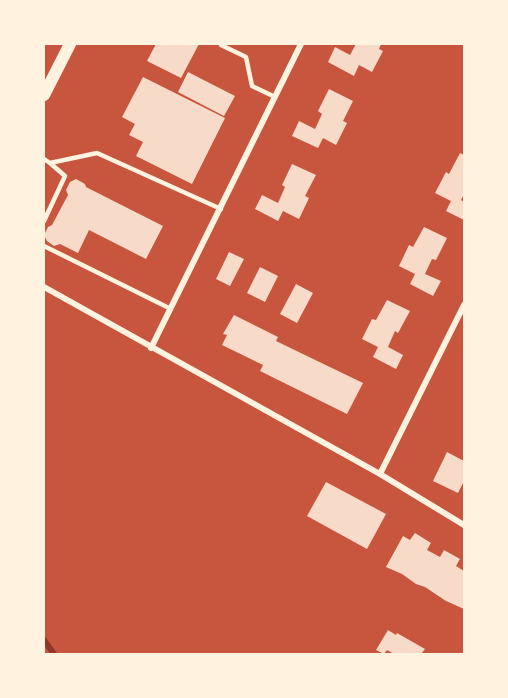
<!DOCTYPE html>
<html>
<head>
<meta charset="utf-8">
<style>
	body { margin:0 }
	#map { position:relative; width:508px; height:698px; overflow:hidden; background:#c8553d; font-family:"DejaVu Sans",sans-serif }
	canvas { display:block }
	.frame { position:absolute; inset:0; border:45px solid #fff3e0; pointer-events:none }
</style>
</head>
<body>
<div id="map">
<canvas width="508" height="698"></canvas>
<div class="frame"></div>
</div>
<script>
const ctx = document.querySelector('canvas').getContext('2d');
ctx.lineJoin = 'round';
function stroke(path, color, width, dash) { ctx.strokeStyle = color; ctx.lineWidth = width; ctx.lineCap = dash ? 'butt' : 'round'; ctx.setLineDash(dash || []); ctx.stroke(path); }
function paint(path, color) { ctx.fillStyle = color; ctx.fill(path, 'evenodd'); }
stroke(new Path2D(`
	M 44,640 L 54,654`), '#8f3625', 6);
paint(new Path2D(`
	M 156,44 L 199,44 L 181,78 L 147,61 Z
	M 356,44 L 381,44 L 379,49 L 383,51 L 372,72 L 359,65 L 354,76 L 328,62 L 335,47 L 350,55 Z
	M 188,72 L 235,96 L 224,116 L 178,92 Z
	M 143,77 L 225,118 L 192,184 L 136,156 L 143,142 L 129,135 L 135,124 L 122,117 Z
	M 329,89 L 353,101 L 343,121 L 347,123 L 336,145 L 323,138 L 318,148 L 292,136 L 299,121 L 315,129 L 322,114 L 318,111 Z
	M 460,153 L 464,155 L 464,194 L 461,200 L 464,202 L 464,220 L 446,211 L 451,201 L 435,193 L 446,172 L 449,174 Z
	M 292,164 L 316,175 L 305,196 L 309,198 L 299,219 L 283,211 L 278,221 L 255,209 L 262,195 L 278,203 L 285,187 L 282,185 Z
	M 76,179 L 85,184 L 86,187 L 163,226 L 146,259 L 89,230 L 78,253 L 60,244 L 54,246 L 47,241 L 44,235 L 48,227 L 52,225 L 68,195 L 66,190 L 70,182 Z
	M 424,227 L 447,238 L 436,260 L 432,259 L 425,274 L 441,281 L 433,296 L 410,284 L 415,274 L 399,266 L 409,245 L 413,247 Z
	M 229,252 L 244,259 L 230,286 L 216,279 Z
	M 260,267 L 278,276 L 265,302 L 247,293 Z
	M 296,284 L 313,293 L 297,323 L 280,314 Z
	M 387,300 L 410,311 L 398,333 L 395,331 L 388,347 L 403,355 L 396,369 L 373,357 L 378,347 L 362,339 L 372,319 L 376,320 Z
	M 234,315 L 278,337 L 276,341 L 363,383 L 347,414 L 260,371 L 263,365 L 222,345 L 227,335 L 223,334 Z
	M 447,452 L 464,461 L 464,481 L 458,493 L 433,481 Z
	M 326,482 L 386,514 L 367,549 L 307,516 Z
	M 415,533 L 431,543 L 427,550 L 440,557 L 444,550 L 460,559 L 456,566 L 464,571 L 464,609 L 446,601 L 425,587 L 416,584 L 402,574 L 386,567 L 403,536 L 410,540 Z
	M 388,630 L 396,635 L 397,633 L 425,649 L 421,654 L 394,654 L 387,650 L 384,654 L 376,650 Z`), '#f7dbc8');
stroke(new Path2D(`
	M 222,44 L 221,45 L 246,57 L 252,86 L 275,97
	M 44,159 L 50,163 L 97,153 L 221,209
	M 44,221 L 65,176 L 50,163
	M 44,246 L 171,309`), '#fff3e0', 4.5);
stroke(new Path2D(`
	M 44,287 L 380,474 L 464,525
	M 151,348 L 301,44
	M 380,474 L 464,305`), '#fff3e0', 6);
stroke(new Path2D(`
	M 44,95 L 70,44`), '#fff3e0', 12);
</script>
</body>
</html>
